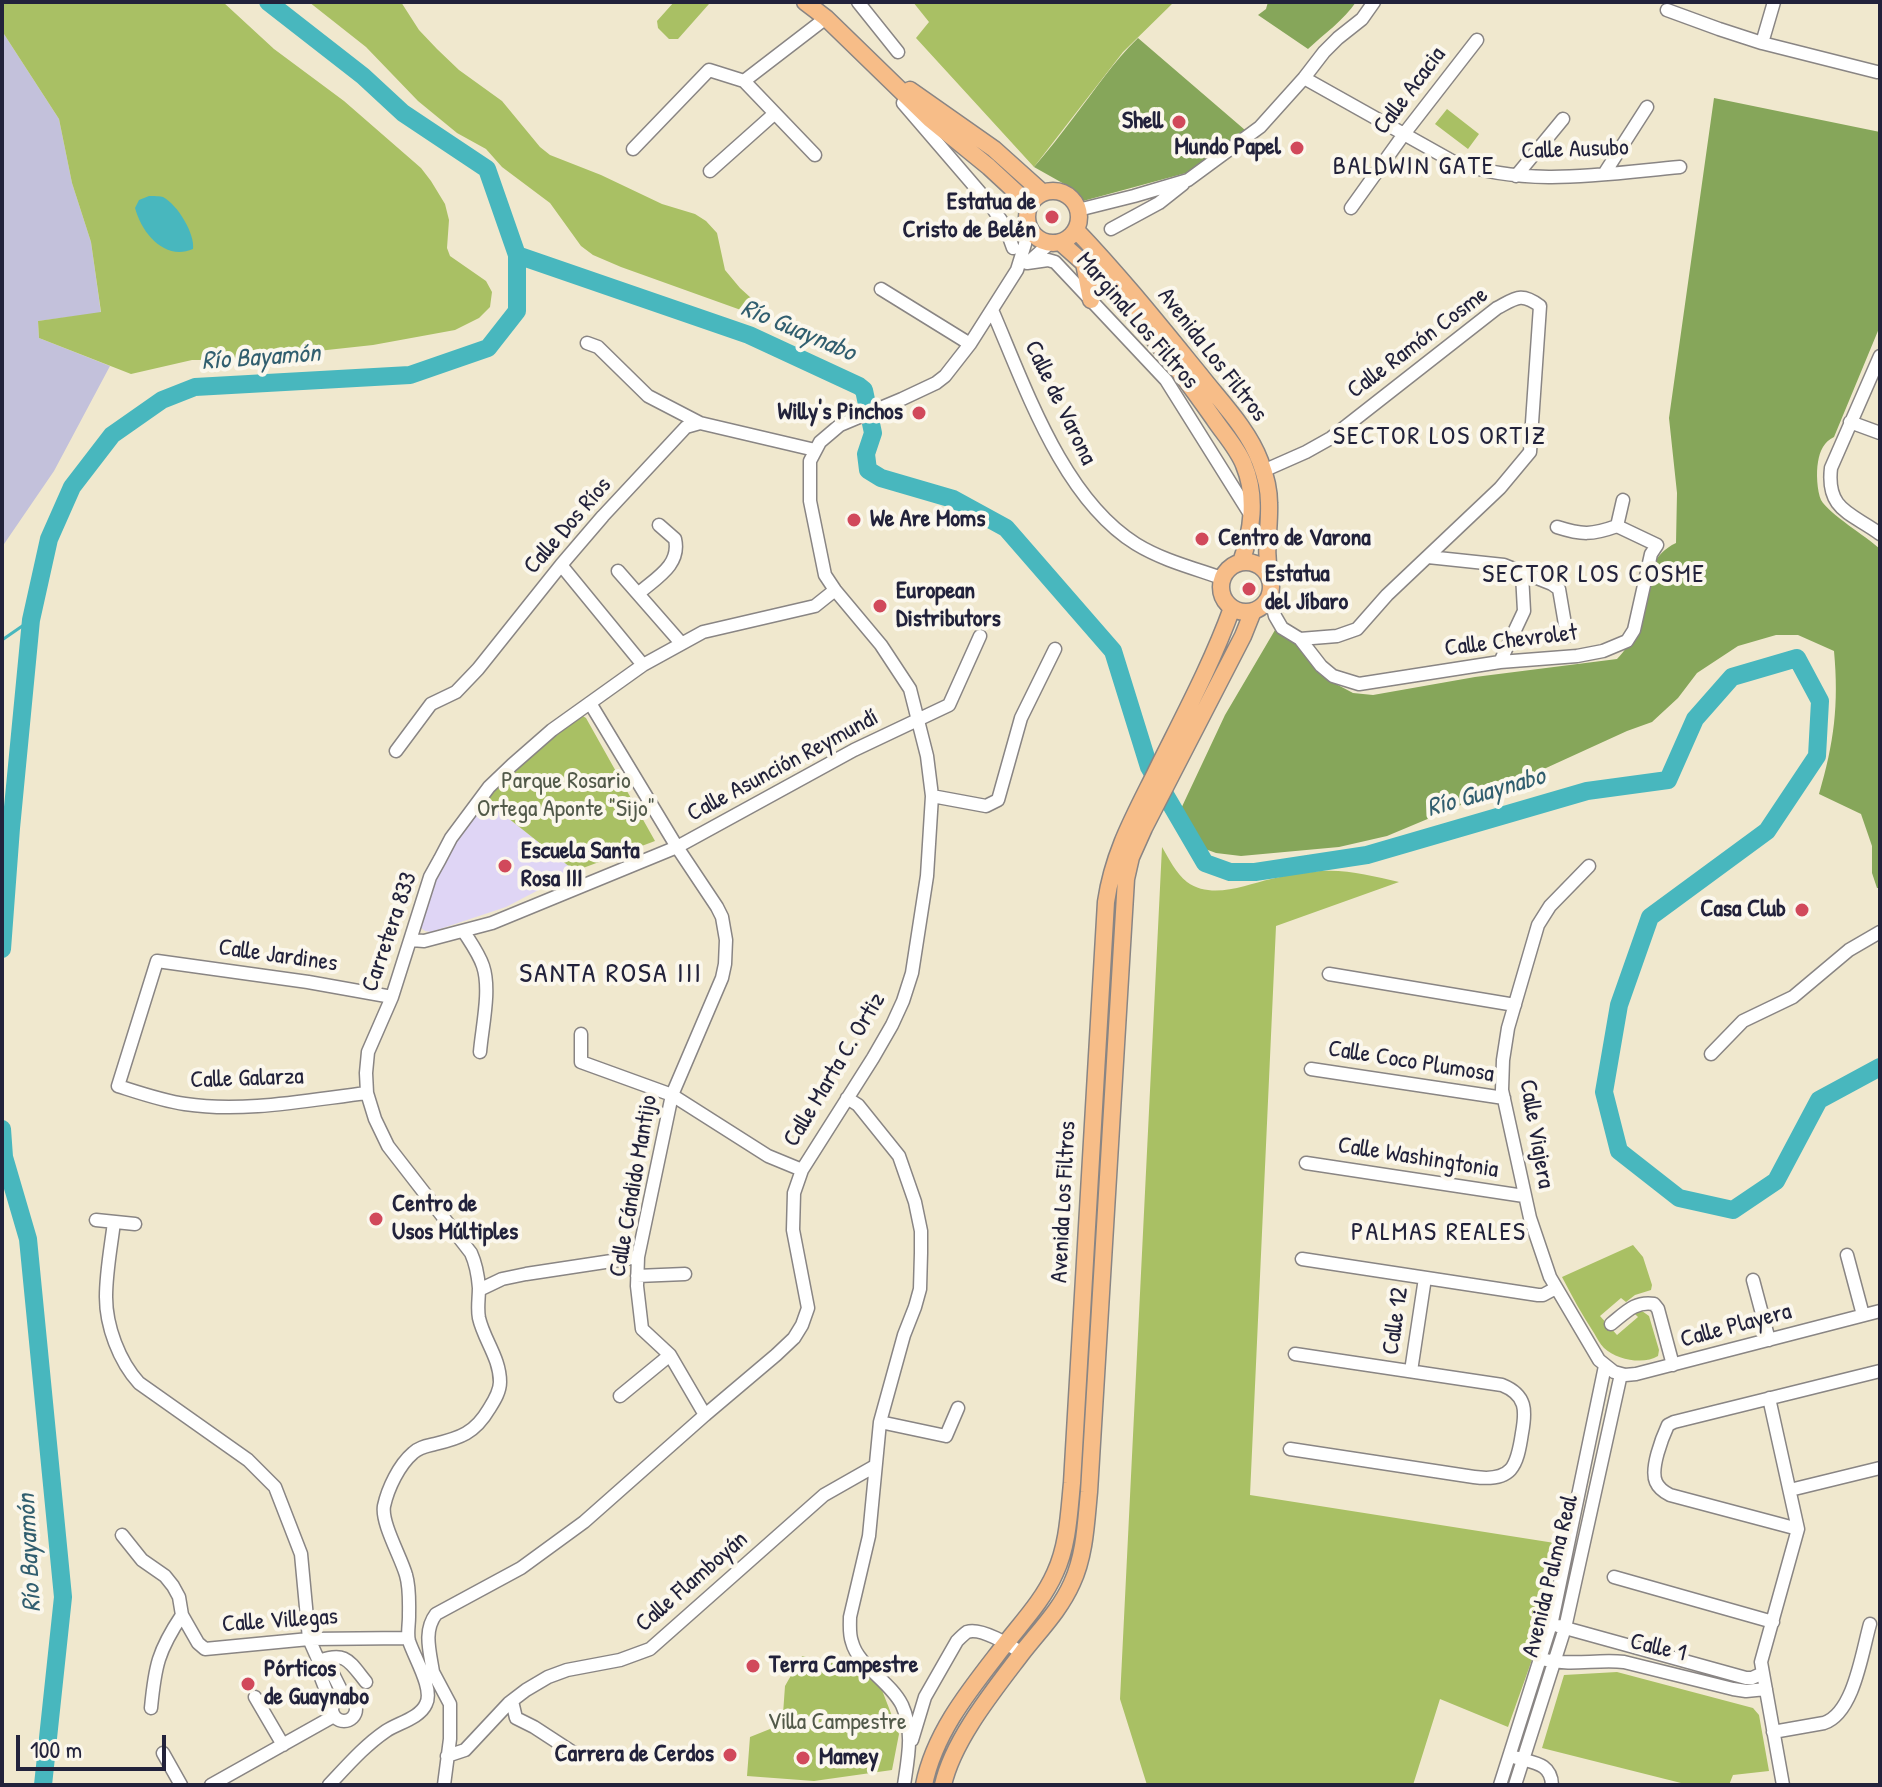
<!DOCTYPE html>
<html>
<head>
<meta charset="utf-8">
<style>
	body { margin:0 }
	#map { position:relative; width:1882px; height:1787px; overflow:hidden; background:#f0e8ce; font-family:"Patrick Hand",sans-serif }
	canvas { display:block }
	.frame { position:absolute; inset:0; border:4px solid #22223b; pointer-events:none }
	.scale { position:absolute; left:16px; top:1735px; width:150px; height:36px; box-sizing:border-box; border:4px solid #22223b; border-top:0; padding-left:10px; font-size:24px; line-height:28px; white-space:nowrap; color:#22223b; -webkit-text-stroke:6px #fbf7ec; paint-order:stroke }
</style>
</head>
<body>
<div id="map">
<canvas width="1882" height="1787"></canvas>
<div class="frame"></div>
<div class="scale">100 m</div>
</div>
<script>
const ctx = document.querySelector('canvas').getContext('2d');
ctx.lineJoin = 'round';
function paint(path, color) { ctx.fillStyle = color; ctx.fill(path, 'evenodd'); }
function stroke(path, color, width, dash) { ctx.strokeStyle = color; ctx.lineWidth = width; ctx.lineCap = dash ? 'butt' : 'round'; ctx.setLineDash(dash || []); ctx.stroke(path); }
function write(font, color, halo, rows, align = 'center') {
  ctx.font = font + ' "Patrick Hand",sans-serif'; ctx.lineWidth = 8; ctx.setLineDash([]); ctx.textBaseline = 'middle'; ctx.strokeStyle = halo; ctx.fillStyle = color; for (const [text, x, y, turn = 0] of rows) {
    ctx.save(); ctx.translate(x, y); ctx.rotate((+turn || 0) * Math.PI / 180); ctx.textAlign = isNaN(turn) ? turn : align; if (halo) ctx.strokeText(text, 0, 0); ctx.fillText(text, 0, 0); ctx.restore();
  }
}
paint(new Path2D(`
	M 484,799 L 575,871 L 506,907 L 431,932 L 425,931 L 421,928 L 433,884 L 443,861 Z`), '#dfd5f5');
paint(new Path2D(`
	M 2,31 L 59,119 L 72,183 L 91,242 L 101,313 L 38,321 L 39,338 L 110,366 L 54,471 L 2,547 Z`), '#c3c1db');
paint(new Path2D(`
	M 2,2 L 223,2 L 274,49 L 344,101 L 421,168 L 431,181 L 445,204 L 449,220 L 447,248 L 450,256 L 486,281 L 492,292 L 490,307 L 479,318 L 455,330 L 373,345 L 235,360 L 192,360 L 131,374 L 39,338 L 38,321 L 101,312 L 91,242 L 72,183 L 59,119 L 2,31 Z
	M 309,2 L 401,2 L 419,30 L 437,49 L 459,70 L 502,101 L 540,147 L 550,155 L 601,175 L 662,204 L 695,214 L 706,221 L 717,233 L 725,270 L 740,288 L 761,307 L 763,313 L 752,314 L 621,267 L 593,255 L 581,246 L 550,203 L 502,167 L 486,149 L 457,133 L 418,101 L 366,47 Z
	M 674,2 L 707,2 L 709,4 L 678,39 L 669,39 L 658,28 L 657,21 Z
	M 913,2 L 1174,2 L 1123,52 L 1034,167 L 916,38 L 929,22 Z
	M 1447,109 L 1479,134 L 1468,149 L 1435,124 Z
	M 581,715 L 586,718 L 655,841 L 575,871 L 484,799 L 490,791 L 573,718 Z
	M 1162,847 C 1169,859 1176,873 1187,882 C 1212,900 1245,885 1271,879 C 1287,875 1304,873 1320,871 C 1347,869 1373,876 1399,882 L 1276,926 L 1250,1495 L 1561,1544 L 1544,1626 L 1508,1727 L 1440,1699 L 1413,1785 L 1147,1785 L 1120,1699 Z
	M 1633,1245 L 1643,1257 L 1652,1285 L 1651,1290 L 1635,1295 L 1626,1302 L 1621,1298 L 1600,1316 L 1617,1335 L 1638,1317 L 1635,1314 L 1642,1311 L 1649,1316 L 1659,1350 L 1658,1356 C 1644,1365 1617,1360 1604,1348 C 1600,1344 1597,1338 1594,1333 C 1582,1315 1572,1296 1562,1277 Z
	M 802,1656 L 860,1669 L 880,1685 L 899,1734 L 892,1770 L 814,1781 L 747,1776 L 750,1737 L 770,1729 L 783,1714 L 785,1686 Z
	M 1617,1672 L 1753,1708 L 1759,1715 L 1769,1771 L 1733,1775 L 1729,1785 L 1689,1785 L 1542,1748 L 1564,1675 Z`), '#a9c064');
paint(new Path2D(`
	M 1268,2 L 1356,2 C 1344,20 1324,34 1308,49 L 1258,15 L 1266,9 Z
	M 1138,38 L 1245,130 L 1186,173 L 1083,201 L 1066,185 L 1034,167 C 1048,151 1061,134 1074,117 C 1095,90 1113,62 1138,38 Z
	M 1714,98 L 1880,132 L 1880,326 L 1834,437 C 1824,442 1820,450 1818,462 C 1816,472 1817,491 1821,500 C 1829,514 1866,536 1880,549 L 1880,888 L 1877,888 L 1872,873 L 1872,846 L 1861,814 L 1819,794 C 1834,743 1839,705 1834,651 L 1798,635 L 1776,635 L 1738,646 L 1697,673 L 1678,698 L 1652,722 L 1627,731 L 1511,784 L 1387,836 L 1339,847 L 1241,856 L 1216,853 L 1197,846 L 1192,840 L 1179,813 L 1225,715 L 1275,630 L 1296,643 L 1310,662 L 1336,684 L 1353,693 L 1373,695 L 1475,677 L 1617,659 C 1651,628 1631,564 1676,543 L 1677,493 L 1669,418 Z`), '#86a65a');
paint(new Path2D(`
	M 149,196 C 152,196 161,196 163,197 C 178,205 195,234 193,249 C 165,261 142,234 135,208 L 139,200 Z`), '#48b7be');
stroke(new Path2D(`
	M 2,640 L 31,620`), '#48b7be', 3);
stroke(new Path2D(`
	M 517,255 L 749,335 L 859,386 L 864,390 L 873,433 L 866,454 L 868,470 L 881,478 L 953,499 L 1006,528 L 1113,651 L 1149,767 L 1205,863 L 1230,872 L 1255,872 L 1367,855 L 1587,791 L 1668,780 L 1695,719 L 1732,677 L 1797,658 L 1820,701 L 1817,756 L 1767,831 L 1650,917 L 1619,1005 L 1604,1092 L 1619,1151 L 1679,1198 L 1733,1210 L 1776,1181 L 1819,1100 L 1880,1067
	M 2,949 L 11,828 L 31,620 L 49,539 L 72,487 L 112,435 L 162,400 L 195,387 L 410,375 L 488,348 L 517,311 L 517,255 L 487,169 L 403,113 L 363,76 L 268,2
	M 2,1129 L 4,1157 L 28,1239 L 63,1597 L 43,1785`), '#48b7be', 18);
const minor = new Path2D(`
	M 858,2 L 898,52
	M 1667,10 L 1719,29 L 1762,43 L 1877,72
	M 1762,43 L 1774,2
	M 1304,78 L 1452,161 C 1526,188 1604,174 1680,167
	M 744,81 L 815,155
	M 903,103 L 989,203 L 1005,226 L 1013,248
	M 633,149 L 709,70 L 744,81 L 826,18
	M 710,171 L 774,114
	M 1604,174 L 1647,107
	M 1516,176 L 1563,119
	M 1351,208 L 1404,134 L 1477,40
	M 1078,210 L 1134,196 L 1188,180 L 1260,127 L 1304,78 L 1324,52 L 1338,38 L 1362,19 L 1374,2
	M 1111,229 L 1159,203 L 1183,184
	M 1030,261 L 1050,243
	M 1027,263 L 1048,260 L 1055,262 L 1166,380 L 1250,514
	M 881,289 L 970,344
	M 992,310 C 1025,386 1062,498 1136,544 C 1162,560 1193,568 1222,578
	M 587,343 L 598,347 L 648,396 L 700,423 L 815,450
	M 1880,356 L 1831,468 C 1826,511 1852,513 1880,534
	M 1850,422 L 1880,433
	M 1263,471 L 1306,452 L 1331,438 L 1497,308 C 1516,298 1521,292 1540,306 L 1530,452 L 1500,488 L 1387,595 L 1357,629 L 1337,636 L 1300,639
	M 1557,527 C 1582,535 1592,535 1617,526
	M 1428,557 L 1504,565 L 1552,584 L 1559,589 L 1567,636
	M 561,565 L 643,665
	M 618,571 L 681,643
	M 639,593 C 656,578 681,565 675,539 L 659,525
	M 1270,596 L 1275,616 L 1282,628 L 1300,639 L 1321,666 L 1333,676 L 1359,684 L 1500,662 L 1577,656 L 1603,651 L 1627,641 L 1634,630 L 1651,554 L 1657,545 L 1617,526 L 1623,500
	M 1500,662 L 1524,611 L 1522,574
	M 590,703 L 677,847 L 717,907 L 722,917 L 726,940 L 725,964 L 722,978 L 672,1095 L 638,1257 L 637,1286 L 642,1329 L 670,1355 L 705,1415
	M 396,751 L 431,704 L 456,692 L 478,669 L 561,565 L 603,516 L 686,427 L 700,423
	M 932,796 L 986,806 L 998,800 L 1021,718 L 1055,649
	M 1589,866 L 1550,906 L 1538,925 L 1508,1028 L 1503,1060 L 1502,1090 L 1530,1218 L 1550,1277 L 1599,1360 L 1614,1372 L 1625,1375 L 1636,1374 L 1880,1311
	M 464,932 C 471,943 479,954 483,966 C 491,990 482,1027 480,1052
	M 411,940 L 424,941 L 492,923 L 677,847 L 854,750 L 949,705 L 980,636
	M 1329,974 L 1515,1005
	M 581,1034 L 581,1062 L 672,1095 L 768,1156 L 802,1170
	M 1711,1054 L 1743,1021 L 1793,997 L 1849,950 L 1880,932
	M 1311,1069 L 1504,1098
	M 367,1093 C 308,1100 244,1113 185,1104 C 163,1101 140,1093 118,1086 L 157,961 L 308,982 L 392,997
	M 847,1098 L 858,1105 L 899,1156 L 915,1202 L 921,1231 L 921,1253 L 920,1289 L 915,1307 L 904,1335 L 880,1422 L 869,1536 L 850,1617 C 850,1625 849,1634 852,1642 C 858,1666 890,1681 902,1705 C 914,1731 908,1758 904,1785
	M 1306,1163 L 1524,1196
	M 96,1220 L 135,1224
	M 114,1222 C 111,1247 106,1272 106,1297 C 106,1326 119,1361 139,1383 L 248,1460 L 275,1487 L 301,1554 L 309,1639 L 321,1666 L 320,1675 L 332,1706
	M 1847,1255 L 1863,1315
	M 1302,1259 L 1538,1295 L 1543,1295 L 1556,1288
	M 637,1276 L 685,1274
	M 1753,1280 L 1769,1340
	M 479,1290 L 502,1279 L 526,1274 L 638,1257
	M 1611,1324 C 1626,1312 1635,1301 1654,1304 L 1658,1309 L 1673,1365
	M 1411,1371 L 1425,1278
	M 620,1396 L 670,1355
	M 1769,1398 L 1798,1529 L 1761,1662 L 1783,1785
	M 880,1422 L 946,1436 L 958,1408
	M 1290,1449 L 1474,1477 C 1512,1482 1517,1467 1522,1433 C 1526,1411 1527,1395 1502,1385 L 1295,1354
	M 1790,1490 L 1880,1468
	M 1798,1529 L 1670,1495 C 1664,1492 1659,1489 1656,1482 C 1650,1469 1662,1438 1668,1425 L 1674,1422 L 1880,1371
	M 122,1535 L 142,1560 L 165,1576 L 173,1586 L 179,1597 L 182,1615 L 198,1643 L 205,1649 L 309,1639 L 408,1638
	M 1614,1577 L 1773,1622
	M 1558,1626 L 1746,1678 L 1752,1678 L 1763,1673
	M 1546,1660 C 1572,1666 1598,1659 1624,1662 L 1733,1689 L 1746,1691 L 1766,1689
	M 319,1661 C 346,1651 349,1661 366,1682
	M 321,1666 L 331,1670 L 344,1696
	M 433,1672 C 430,1652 423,1631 436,1614 L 521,1568 L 584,1522 L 705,1415 L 776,1355 L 794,1338 L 802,1325 L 808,1308 L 793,1230 L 794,1193 L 802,1170 L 873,1058 L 892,1025 L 903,1001 L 912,973 L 927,876 L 932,796 L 927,756 L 910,689 L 881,645 L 835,590 L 825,575 L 810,501 L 810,461 L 820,442 L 840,425 L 902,399 L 936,383 L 945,376 L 970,344 L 1017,270 L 1025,244 L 1028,225
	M 426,1674 L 433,1672 L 450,1704 L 450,1739 L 444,1785
	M332 1709a12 12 0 1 1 24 0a12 12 0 1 1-24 0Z
	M 255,1697 L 283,1745
	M 512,1701 L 516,1718 L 534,1727 L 580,1757
	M 151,1708 C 155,1666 158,1651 182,1615
	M 1773,1732 L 1824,1723 C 1854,1713 1862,1652 1870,1624
	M 912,1740 L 925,1697 L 957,1641 C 960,1638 964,1634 967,1632 C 981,1627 1011,1646 1022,1653
	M 163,1753 L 181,1785
	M 447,1756 L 465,1750 L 509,1703 L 526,1690 L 548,1677 L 567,1670 L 620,1660 L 650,1649 L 824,1495 L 875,1466
	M 1514,1757 C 1532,1763 1551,1762 1552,1785
	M 211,1785 L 334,1716
	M 329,1785 C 347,1766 364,1746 386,1731 C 398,1723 420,1718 426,1704 C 434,1689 414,1657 409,1641 C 407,1634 409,1625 409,1617 C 409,1604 410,1588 406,1575 C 401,1557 381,1523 384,1506 C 388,1488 399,1465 413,1453 C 419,1447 427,1446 435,1444 C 460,1438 475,1433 489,1409 C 494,1401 500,1392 500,1382 C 500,1358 484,1340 479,1318 C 477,1308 479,1299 479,1288 C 478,1275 476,1264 471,1253 L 388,1146 L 375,1119 L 367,1093 L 366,1073 L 368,1052 L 392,997 L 430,877 L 440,859 L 451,838 L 489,787 L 512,765 L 552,730 L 643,665 L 703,632 L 815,606 L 835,590
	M 1500,1785 L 1552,1621 L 1605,1366
	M 1515,1785 L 1565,1628 L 1621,1374`);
const major = new Path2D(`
	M 805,2 L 826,18 L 930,119 L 989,167 L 1030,205
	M 910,90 L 994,149 L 1043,193
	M1027 217a26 26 0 1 1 52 0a26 26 0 1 1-52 0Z
	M 1076,230 C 1120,276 1160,326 1200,375 C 1221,402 1248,429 1260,461 C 1265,474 1269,489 1269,503 C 1270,528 1264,551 1270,576
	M 1060,242 C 1120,293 1169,355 1214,419 C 1224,434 1238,449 1244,465 C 1257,496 1252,532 1241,562
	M 1084,263 L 1091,300
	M1221 587a25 25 0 1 1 50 0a25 25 0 1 1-50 0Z
	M 924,1785 C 935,1730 973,1686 1006,1643 C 1024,1620 1043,1600 1055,1573 C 1068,1545 1069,1513 1072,1483 L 1106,902 C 1113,854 1133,818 1154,776 C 1181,721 1211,666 1232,608
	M 943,1785 C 953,1740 994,1690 1022,1653 C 1040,1630 1060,1610 1072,1583 C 1085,1555 1086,1522 1089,1492 L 1126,879 L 1131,857 L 1144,828 L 1243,636 L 1253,611`);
stroke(minor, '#898584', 15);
stroke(major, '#898584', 19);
stroke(minor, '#fff', 12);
stroke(major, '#f7bd88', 16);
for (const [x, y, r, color] of [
	[1179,122,8,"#d1495b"],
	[1297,148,8,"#d1495b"],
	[1052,217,8,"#d1495b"],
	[919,413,8,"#d1495b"],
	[854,520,8,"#d1495b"],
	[1202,539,8,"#d1495b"],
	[1249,589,8,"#d1495b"],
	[880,606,8,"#d1495b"],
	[505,866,8,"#d1495b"],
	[1802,910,8,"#d1495b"],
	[376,1219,8,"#d1495b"],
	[753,1666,8,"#d1495b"],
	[248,1684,8,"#d1495b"],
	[730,1755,8,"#d1495b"],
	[803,1758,8,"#d1495b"]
]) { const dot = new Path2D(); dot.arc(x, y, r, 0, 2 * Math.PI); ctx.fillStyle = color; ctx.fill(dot); stroke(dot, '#fbf7ec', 3); }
write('24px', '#22223b', '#fbf7ec', [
	["Calle Acacia",1410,91,-53],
	["Calle Ausubo",1575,150,-2],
	["Marginal Los Filtros",1137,321,49],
	["Calle Ramón Cosme",1418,343,-37],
	["Avenida Los Filtros",1212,355,52],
	["Calle de Varona",1060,403,64],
	["Calle Dos Ríos",568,526,-49],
	["Calle Chevrolet",1511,641,-7],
	["Calle Asunción Reymundí",783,766,-28],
	["Carretera 833",390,932,-71],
	["Calle Jardines",278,956,8],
	["Calle Coco Plumosa",1411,1062,9],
	["Calle Marta C. Ortiz",835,1070,-59],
	["Calle Galarza",247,1079,-2],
	["Calle Viajera",1536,1134,80],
	["Calle Washingtonia",1418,1158,9],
	["Calle Cándido Mantijo",634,1186,-80],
	["Avenida Los Filtros",1064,1202,-87],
	["Calle 12",1396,1321,-82],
	["Calle Playera",1736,1326,-15],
	["Avenida Palma Real",1551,1576,-76],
	["Calle Flamboyán",692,1582,-41],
	["Calle Villegas",280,1621,-4],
	["Calle 1",1658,1648,13]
]);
write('bold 24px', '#22223b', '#fbf7ec', [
	["Shell",1163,122,"right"],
	["Mundo Papel",1281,148,"right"],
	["Estatua de",1036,203,"right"],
	["Cristo de Belén",1036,231,"right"],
	["Willy's Pinchos",903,413,"right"],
	["We Are Moms",870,520],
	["Centro de Varona",1218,539],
	["Estatua",1265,575],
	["del Jíbaro",1265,603],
	["European",896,592],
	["Distributors",896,620],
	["Escuela Santa",521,852],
	["Rosa III",521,880],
	["Casa Club",1786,910,"right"],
	["Centro de",392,1205],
	["Usos Múltiples",392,1233],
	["Terra Campestre",769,1666],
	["Pórticos",264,1670],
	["de Guaynabo",264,1698],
	["Carrera de Cerdos",714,1755,"right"],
	["Mamey",819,1758]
], 'left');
write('24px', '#515949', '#fbf7ec', [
	["Parque Rosario",566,782],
	["Ortega Aponte \"Sijo\"",566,810],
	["Villa Campestre",837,1723]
]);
ctx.letterSpacing = '2px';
write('26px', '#22223b', '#fbf7ec', [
	["BALDWIN GATE",1414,167],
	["SECTOR LOS ORTIZ",1440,437],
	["SECTOR LOS COSME",1594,575],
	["PALMAS REALES",1439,1233]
]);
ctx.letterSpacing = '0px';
write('italic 26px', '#315e6f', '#fbf7ec', [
	["Río Guaynabo",798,331,23],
	["Río Bayamón",261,358,-4],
	["Río Guaynabo",1486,793,-16],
	["Río Bayamón",30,1553,-93]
]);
ctx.letterSpacing = '2px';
write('28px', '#22223b', '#fbf7ec', [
	["SANTA ROSA III",611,975]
]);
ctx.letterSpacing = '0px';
</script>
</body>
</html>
